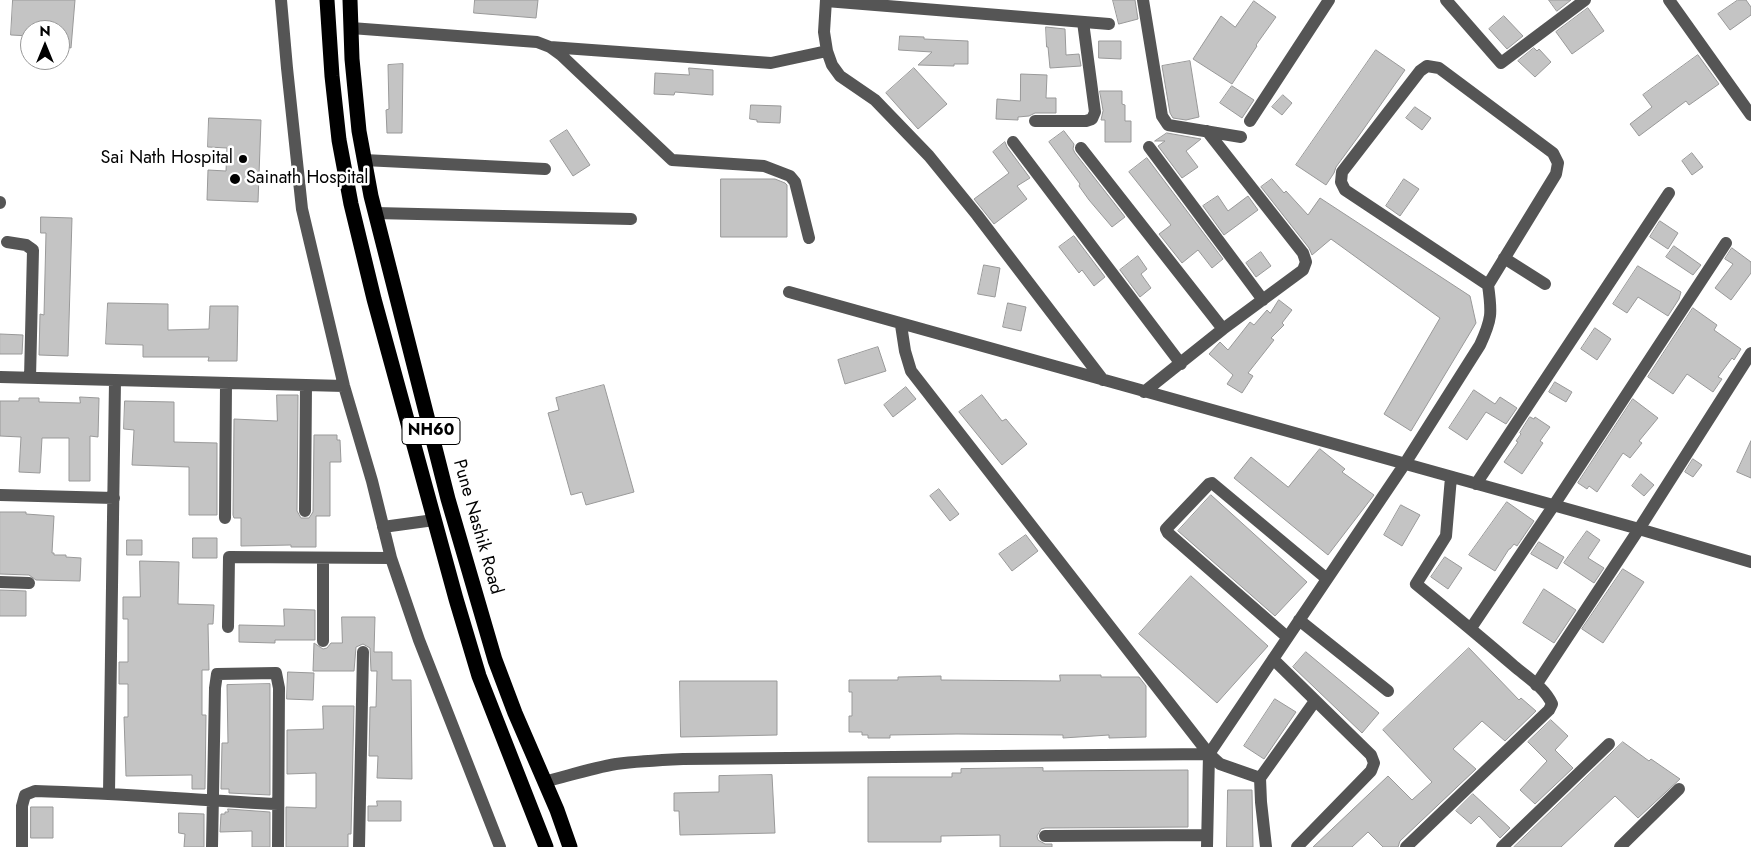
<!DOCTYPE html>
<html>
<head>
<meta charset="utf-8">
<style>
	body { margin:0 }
	#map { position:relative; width:1751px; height:847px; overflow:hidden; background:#fff; font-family:Jost,sans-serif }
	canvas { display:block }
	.north { position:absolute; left:20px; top:20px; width:50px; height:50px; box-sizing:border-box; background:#fff; border:1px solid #999; border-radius:50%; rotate:0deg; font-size:14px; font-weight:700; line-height:20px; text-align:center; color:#000 }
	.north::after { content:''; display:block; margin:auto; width:18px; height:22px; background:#000; clip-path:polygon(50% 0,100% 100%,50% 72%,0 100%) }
</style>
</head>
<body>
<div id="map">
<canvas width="1751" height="847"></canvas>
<div class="north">N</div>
</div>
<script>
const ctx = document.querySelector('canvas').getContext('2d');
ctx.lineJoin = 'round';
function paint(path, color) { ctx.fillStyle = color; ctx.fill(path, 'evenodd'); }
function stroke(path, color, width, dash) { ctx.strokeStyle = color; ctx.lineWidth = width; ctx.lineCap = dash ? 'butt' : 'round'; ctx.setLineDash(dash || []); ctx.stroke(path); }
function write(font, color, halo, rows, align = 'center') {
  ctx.font = font + ' Jost,sans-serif'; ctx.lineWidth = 5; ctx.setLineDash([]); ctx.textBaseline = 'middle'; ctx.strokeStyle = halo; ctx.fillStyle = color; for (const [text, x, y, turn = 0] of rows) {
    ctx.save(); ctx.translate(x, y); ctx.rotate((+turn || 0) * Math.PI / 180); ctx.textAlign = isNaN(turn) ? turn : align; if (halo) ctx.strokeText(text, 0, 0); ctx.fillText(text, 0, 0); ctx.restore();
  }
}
const building = new Path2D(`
	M 13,0 L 75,0 L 71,48 L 60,45 L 60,30 L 30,30 L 30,36 L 11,35 Z
	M 475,0 L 538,0 L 536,18 L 474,13 Z
	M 1113,0 L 1135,0 L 1138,19 L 1119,24 Z
	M 1549,0 L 1571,0 L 1557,11 Z
	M 1738,0 L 1746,0 L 1751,7 L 1751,15 L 1730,30 L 1718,14 Z
	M 1254,1 L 1276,17 L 1256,45 L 1257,46 L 1232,84 L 1193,59 L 1221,16 L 1235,27 Z
	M 1588,8 L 1604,31 L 1572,54 L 1556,32 Z
	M 1504,16 L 1523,36 L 1507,49 L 1489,29 Z
	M 1046,27 L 1065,29 L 1066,55 L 1079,54 L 1081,66 L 1050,68 L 1048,47 L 1047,47 Z
	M 900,36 L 924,37 L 924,39 L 968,41 L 968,64 L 954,64 L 954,66 L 918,65 L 932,52 L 899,50 Z
	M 1099,41 L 1121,41 L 1121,59 L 1099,58 Z
	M 1534,48 L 1537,51 L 1539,49 L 1551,62 L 1535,77 L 1518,61 Z
	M 1376,50 L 1405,70 L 1358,137 L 1336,167 L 1334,173 L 1326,185 L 1296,165 Z
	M 1698,55 L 1719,84 L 1689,105 L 1686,101 L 1639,136 L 1630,124 L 1652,107 L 1643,95 Z
	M 1190,61 L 1199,117 L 1186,120 L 1173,118 L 1170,113 L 1162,66 Z
	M 403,64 L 402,133 L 387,133 L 386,110 L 389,109 L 388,65 Z
	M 689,68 L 713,70 L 713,95 L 675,92 L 674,95 L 654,94 L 655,73 L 689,75 Z
	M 914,68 L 947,104 L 918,129 L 886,93 Z
	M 1021,74 L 1047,75 L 1046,98 L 1056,98 L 1056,113 L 1035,113 L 1029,116 L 1018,117 L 1018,120 L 996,119 L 997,99 L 1020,101 Z
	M 1232,86 L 1254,100 L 1242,118 L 1220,103 Z
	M 1100,91 L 1122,91 L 1122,104 L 1125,105 L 1125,121 L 1131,121 L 1131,142 L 1105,142 L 1105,120 L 1101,120 L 1103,111 Z
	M 1283,95 L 1292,103 L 1282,115 L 1272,107 Z
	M 751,105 L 781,106 L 780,123 L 757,122 L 757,120 L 750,119 Z
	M 1415,107 L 1431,118 L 1422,130 L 1406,118 Z
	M 209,118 L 261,120 L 258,202 L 207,200 L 208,170 L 226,171 L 227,148 L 208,147 Z
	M 567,130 L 590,165 L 573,176 L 550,141 Z
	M 1064,131 L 1074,144 L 1073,149 L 1075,153 L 1125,217 L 1112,227 L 1089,200 L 1079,186 L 1080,184 L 1049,142 Z
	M 1167,133 L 1201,139 L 1186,151 L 1198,167 L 1182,178 L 1158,146 L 1165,141 L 1155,141 Z
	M 1005,142 L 1007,147 L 1030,178 L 1017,186 L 1027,199 L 994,224 L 974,199 L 1009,173 L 993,152 Z
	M 1692,153 L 1703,167 L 1692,175 L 1682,161 Z
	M 1147,158 L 1223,259 L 1212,268 L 1198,250 L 1182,263 L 1159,234 L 1171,225 L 1129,172 Z
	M 721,179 L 775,179 L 785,183 L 787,185 L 787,237 L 721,237 Z
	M 1272,179 L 1284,193 L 1286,191 L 1308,215 L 1320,198 L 1470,296 L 1476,323 L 1411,431 L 1384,414 L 1440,318 L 1331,239 L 1312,255 L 1309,248 L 1261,187 Z
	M 1404,179 L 1419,189 L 1400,216 L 1386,206 Z
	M 1218,196 L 1228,211 L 1248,196 L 1258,210 L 1224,235 L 1203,206 Z
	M 41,217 L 72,218 L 68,356 L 39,355 L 40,314 L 44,315 L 46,233 L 41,233 Z
	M 1660,221 L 1678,233 L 1668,249 L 1650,237 Z
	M 1074,236 L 1105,277 L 1094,286 L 1082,270 L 1079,273 L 1059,247 Z
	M 1674,246 L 1701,265 L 1693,275 L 1666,257 Z
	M 1732,248 L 1751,262 L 1751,273 L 1731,300 L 1715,288 L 1733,264 L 1725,259 Z
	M 1261,252 L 1271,266 L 1256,277 L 1246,263 Z
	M 1138,256 L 1147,269 L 1141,274 L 1151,288 L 1140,297 L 1120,270 Z
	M 984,265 L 1000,268 L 995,297 L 978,294 Z
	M 1638,266 L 1681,292 L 1679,299 L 1668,316 L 1638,297 L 1627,313 L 1613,304 Z
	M 1279,300 L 1292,310 L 1282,323 L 1284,325 L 1271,338 L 1274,340 L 1248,373 L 1253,376 L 1242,393 L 1227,384 L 1233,375 L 1209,354 L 1220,342 L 1228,350 L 1250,322 L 1254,325 L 1267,310 L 1270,313 Z
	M 108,303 L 168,304 L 168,330 L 209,329 L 210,306 L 238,306 L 237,361 L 208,361 L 209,357 L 143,357 L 143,345 L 106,344 Z
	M 1008,303 L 1026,307 L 1021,331 L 1003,327 Z
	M 1693,308 L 1717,325 L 1714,330 L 1741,349 L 1734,360 L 1732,358 L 1718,377 L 1722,379 L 1713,392 L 1687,374 L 1673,394 L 1648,377 Z
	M 1595,328 L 1611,339 L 1597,360 L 1581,349 Z
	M 0,334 L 23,335 L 22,354 L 0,354 Z
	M 878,347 L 886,371 L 845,384 L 838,360 Z
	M 1555,382 L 1572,392 L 1566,402 L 1549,392 Z
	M 604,385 L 634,492 L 586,505 L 582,492 L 571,495 L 548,413 L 559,410 L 556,398 Z
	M 906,387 L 916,399 L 893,417 L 884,405 Z
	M 1474,390 L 1495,404 L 1500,397 L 1517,408 L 1506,424 L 1486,412 L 1467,440 L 1449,428 Z
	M 277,395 L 298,395 L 297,511 L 301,518 L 309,518 L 313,512 L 314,435 L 337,435 L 337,440 L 340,440 L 341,462 L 330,462 L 330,516 L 316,516 L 316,547 L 291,547 L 291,545 L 241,546 L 241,518 L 234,518 L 233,515 L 234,419 L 277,421 Z
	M 982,395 L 1002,421 L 1006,419 L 1027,444 L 1002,465 L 959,412 Z
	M 80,397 L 99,398 L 98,437 L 90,436 L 90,481 L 69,481 L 69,438 L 42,438 L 40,473 L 19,472 L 21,437 L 0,436 L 0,401 L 19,401 L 19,398 L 39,398 L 39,402 L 80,403 Z
	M 1633,399 L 1658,418 L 1639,441 L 1642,443 L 1630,458 L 1623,453 L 1597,492 L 1589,486 L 1587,489 L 1578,483 Z
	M 125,401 L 174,402 L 174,442 L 217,443 L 217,515 L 189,515 L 189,467 L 132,465 L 134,430 L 124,429 Z
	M 1530,417 L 1534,419 L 1535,417 L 1550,427 L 1540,441 L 1543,443 L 1522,474 L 1504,462 L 1518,442 L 1516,441 L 1521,434 L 1520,433 Z
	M 1751,441 L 1751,478 L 1737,472 Z
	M 1320,449 L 1345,469 L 1342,472 L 1374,495 L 1328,555 L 1234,478 L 1251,457 L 1288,487 Z
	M 1693,459 L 1702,465 L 1693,477 L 1685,472 Z
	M 1641,474 L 1654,485 L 1644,496 L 1632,486 Z
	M 939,489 L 959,514 L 950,521 L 930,496 Z
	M 1211,495 L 1307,582 L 1275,616 L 1178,531 Z
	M 1507,502 L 1534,521 L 1517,546 L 1514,544 L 1510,549 L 1509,549 L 1495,571 L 1469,555 Z
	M 1401,505 L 1420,515 L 1402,546 L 1384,535 Z
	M 0,512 L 26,512 L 26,514 L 54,516 L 52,553 L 54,553 L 54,555 L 66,555 L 66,557 L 81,558 L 80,581 L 36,580 L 29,575 L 0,574 Z
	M 1587,531 L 1600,540 L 1588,558 L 1604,568 L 1594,583 L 1564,563 Z
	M 1026,535 L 1038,551 L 1012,571 L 999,554 Z
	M 193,538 L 217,538 L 217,558 L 193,558 Z
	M 127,540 L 142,540 L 142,555 L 127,555 Z
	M 1539,542 L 1564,557 L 1557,569 L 1531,554 Z
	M 1445,557 L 1462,568 L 1448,589 L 1431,577 Z
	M 140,561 L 179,562 L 178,604 L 214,605 L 213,624 L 208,624 L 209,670 L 202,670 L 202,715 L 206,715 L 205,789 L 192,789 L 192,775 L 126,776 L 124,717 L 128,717 L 128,684 L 119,684 L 119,662 L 128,662 L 128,619 L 123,619 L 123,597 L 140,597 Z
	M 1623,569 L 1644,582 L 1603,643 L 1582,629 Z
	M 1191,576 L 1268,646 L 1217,703 L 1139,634 Z
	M 1544,589 L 1576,610 L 1554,643 L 1523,623 Z
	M 0,590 L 26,591 L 26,616 L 0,616 Z
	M 284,609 L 315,610 L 315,640 L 275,640 L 275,643 L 239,642 L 239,625 L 284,626 Z
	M 342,617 L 375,617 L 374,652 L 392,652 L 392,680 L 411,680 L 412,779 L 377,778 L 378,756 L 369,756 L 370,707 L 376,707 L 377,671 L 371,671 L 370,648 L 363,644 L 356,647 L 354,671 L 313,671 L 314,643 L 323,649 L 327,648 L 331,643 L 342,643 Z
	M 1469,648 L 1519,700 L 1521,698 L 1536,711 L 1505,741 L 1482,721 L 1453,749 L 1476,769 L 1400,841 L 1398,847 L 1383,847 L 1368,832 L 1352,847 L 1313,847 L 1388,776 L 1412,800 L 1432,782 L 1383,730 Z
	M 1306,652 L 1379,713 L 1362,733 L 1293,667 Z
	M 288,672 L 314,673 L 313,700 L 287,699 Z
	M 1060,675 L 1101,675 L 1101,677 L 1139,677 L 1146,686 L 1146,737 L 1109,738 L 1109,735 L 1063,738 L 1063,735 L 957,734 L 890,735 L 890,738 L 868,738 L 868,735 L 862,735 L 862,732 L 849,732 L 849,716 L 852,716 L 852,692 L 849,692 L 849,680 L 898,680 L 898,677 L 941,676 L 941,680 L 1060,681 Z
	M 680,681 L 777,681 L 777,735 L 681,737 Z
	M 270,684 L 270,795 L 229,793 L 229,789 L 221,789 L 222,743 L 228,743 L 227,685 Z
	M 1275,699 L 1296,712 L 1264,759 L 1244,746 Z
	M 323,706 L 354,706 L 351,834 L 348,834 L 348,847 L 286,847 L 286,807 L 316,808 L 316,773 L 287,774 L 287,730 L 323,729 Z
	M 1551,720 L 1568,736 L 1555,750 L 1573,768 L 1535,804 L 1520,790 L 1547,761 L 1528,742 Z
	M 1623,742 L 1649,761 L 1651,759 L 1680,779 L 1638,818 L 1615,796 L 1561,847 L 1514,847 Z
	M 1043,768 L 1043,771 L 1188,770 L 1188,827 L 1045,828 L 1041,829 L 1037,836 L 1038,840 L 1045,844 L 1052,844 L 1052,847 L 1000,847 L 1000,835 L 941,836 L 941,842 L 868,842 L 868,777 L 952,777 L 952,773 L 961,773 L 961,769 Z
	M 772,775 L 775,833 L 680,835 L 679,811 L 674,811 L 674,793 L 719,792 L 719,776 Z
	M 1228,790 L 1252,790 L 1253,847 L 1227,847 Z
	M 1473,794 L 1510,828 L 1500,838 L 1479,816 L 1471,824 L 1456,811 Z
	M 377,801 L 401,801 L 401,821 L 368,821 L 368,806 L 377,806 Z
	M 31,807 L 53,807 L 53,838 L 31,838 Z
	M 228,809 L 270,812 L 270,847 L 252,847 L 252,831 L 220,832 L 221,814 L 225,814 L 225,812 L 228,812 Z
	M 179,813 L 204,814 L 204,847 L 184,847 L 185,834 L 179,833 Z`);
paint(building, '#c4c4c4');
stroke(building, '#999', 1);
stroke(new Path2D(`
	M 281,0 L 287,68 L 302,209 L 344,386 L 372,481 L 391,558 L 419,640 L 500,847
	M 826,0 L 824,32 L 827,51 L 832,65 L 840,76 L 875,100 L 929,156 L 977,215 L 1103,380
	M 1143,0 L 1162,116 L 1168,125 L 1241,137
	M 1446,0 L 1501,63 L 1585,0
	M 1669,0 L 1751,115
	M 826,1 L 1109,24
	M 351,28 L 537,42 L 550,47 L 561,55 L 672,160 L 764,166 L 790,176 L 795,182 L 809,238
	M 550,47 L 771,63 L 827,51
	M 1427,66 L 1439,68 L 1553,153 L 1558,163 L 1556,174 L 1488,285 L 1345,190 L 1341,182 L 1342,172 L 1420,71 Z
	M 1035,121 L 1086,121 L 1092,119 L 1095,112 L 1083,22
	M 1250,121 L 1329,0
	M 1013,142 L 1181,364
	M 1149,147 L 1263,300
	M 1081,148 L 1223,329
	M 364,160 L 545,169
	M 0,203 L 0,202
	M 375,213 L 631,219
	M 7,242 L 26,245 L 33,250 L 30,378
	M 1504,258 L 1545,284
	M 789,292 L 1639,529 L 1751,353
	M 901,325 L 905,351 L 911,371 L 1209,754 L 1220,764 L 1260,778 L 1261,802 L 1266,847
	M 0,377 L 344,386
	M 1144,392 L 1223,329 L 1303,270 L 1306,262 L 1303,253 L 1207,131
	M 1476,484 L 1669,193
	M 0,495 L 114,498
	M 305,511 L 306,385
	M 225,518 L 226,384
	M 383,527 L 434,520
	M 323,558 L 323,641
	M 0,582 L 29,583
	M 1299,620 L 1388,691
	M 228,627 L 229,557 L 391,558
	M 1471,628 L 1554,505 L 1726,243
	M 1287,637 L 1168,533 L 1166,529 L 1167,528 L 1209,484 L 1212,483 L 1327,579
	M 1273,659 L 1371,755 L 1374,763 L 1371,771 L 1297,847
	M 1536,685 L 1639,529 L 1751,562
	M 1260,778 L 1315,701
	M 544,782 C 568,776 592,768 616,764 C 639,761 661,760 683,759 L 1209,754 L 1404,465 L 1480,345 C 1492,319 1492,313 1488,285
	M 109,793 L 115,381
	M 1045,836 L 1207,835
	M 22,847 L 22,806 L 25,795 L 35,791 C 116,793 197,800 278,804
	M 212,847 L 215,688 L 217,674 L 276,673 L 279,688 L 278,847
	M 359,847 L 363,652
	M 1207,847 L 1209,754
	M 1406,847 L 1549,710 L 1552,704 C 1545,688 1527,677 1514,666 C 1482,638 1449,611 1416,584 L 1446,536 L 1451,477
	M 1502,847 L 1609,744
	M 1620,847 L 1679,789`), '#555', 12);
stroke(new Path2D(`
	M 327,0 L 332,76 L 339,140 L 351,204 L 374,299 L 456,599 L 479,676 L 546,847
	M 350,0 L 352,59 L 359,131 L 371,196 L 448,499 L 495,660 L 515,713 L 557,810 L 570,847`), '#000', 15);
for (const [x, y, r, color] of [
	[243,159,5,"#000"],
	[235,179,6,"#000"]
]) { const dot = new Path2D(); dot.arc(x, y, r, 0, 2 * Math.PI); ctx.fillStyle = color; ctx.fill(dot); stroke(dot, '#fff', 2); }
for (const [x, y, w] of [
	[431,431,58]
]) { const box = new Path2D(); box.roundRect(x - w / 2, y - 13.5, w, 27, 4); ctx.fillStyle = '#fff'; ctx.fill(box); stroke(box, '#000', 1); }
write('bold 16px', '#000', null, [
	["NH60",431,431]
]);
write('18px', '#000', '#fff', [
	["Sai Nath Hospital",233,159],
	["Sainath Hospital",246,179,"left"]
], 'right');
write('18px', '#000', '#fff', [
	["Pune Nashik Road",477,527,74]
]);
</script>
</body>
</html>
